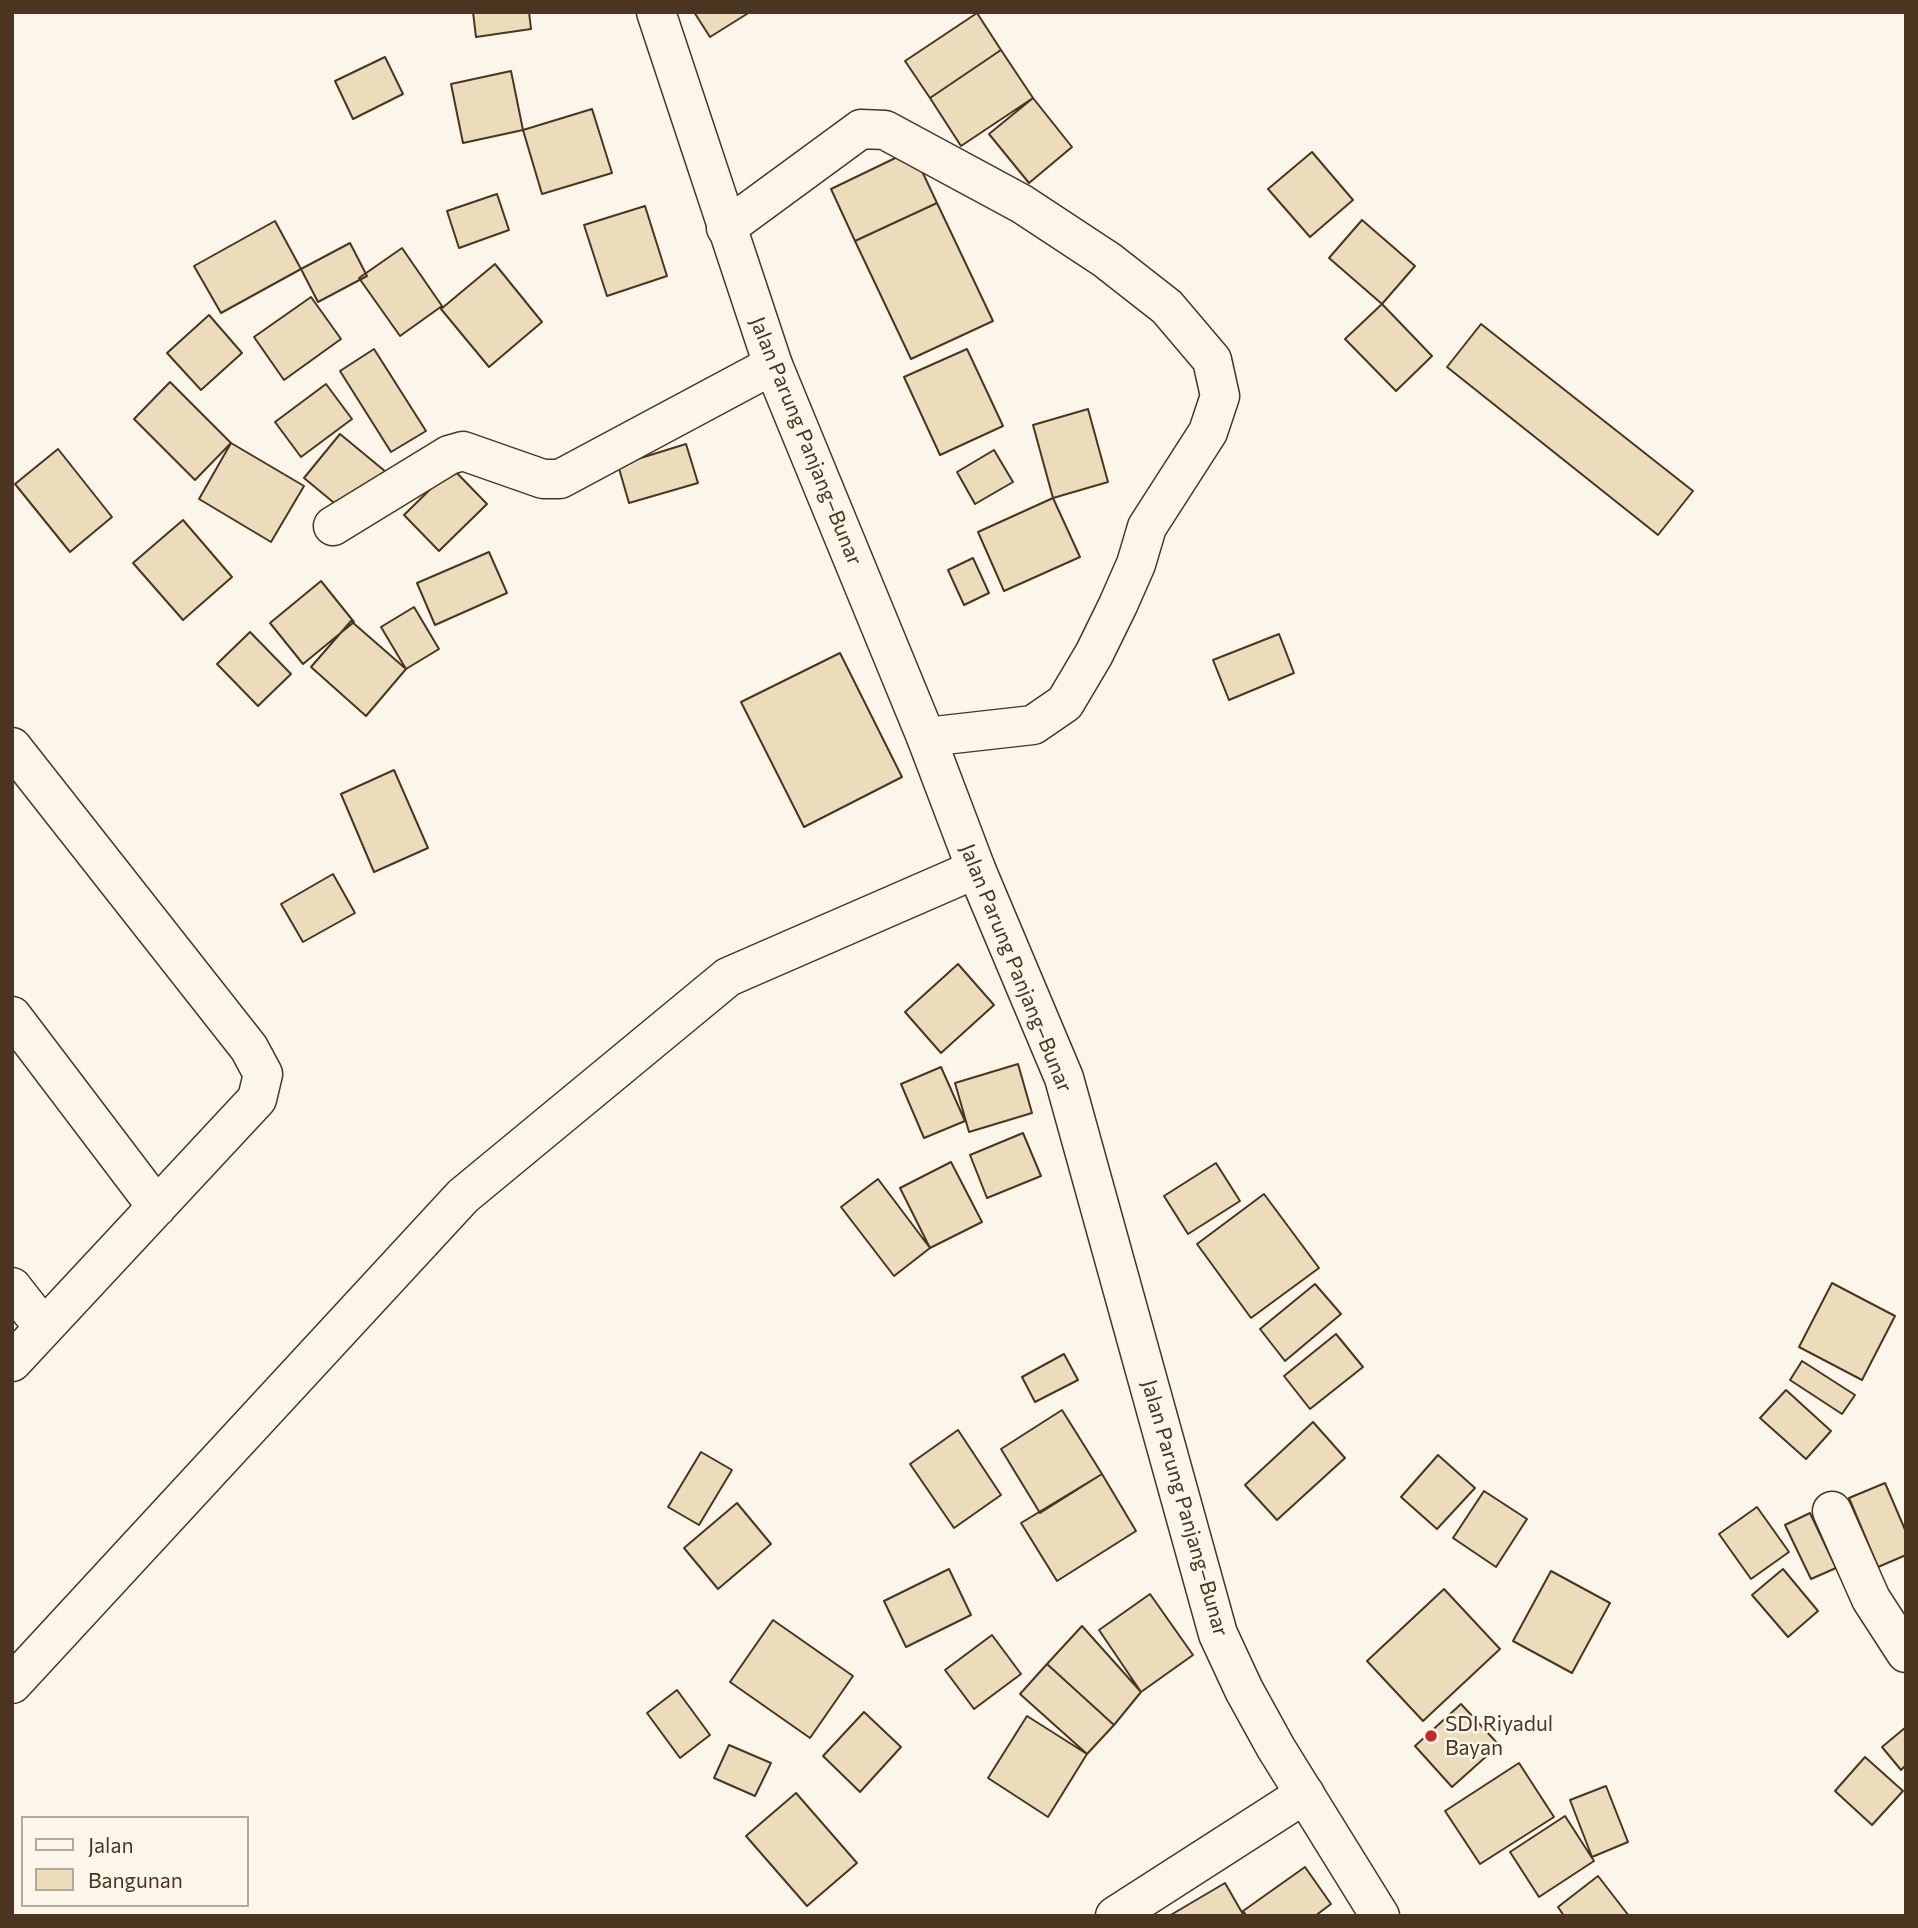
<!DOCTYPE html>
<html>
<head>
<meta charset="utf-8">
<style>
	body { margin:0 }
	#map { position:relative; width:1918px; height:1928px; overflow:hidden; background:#fbf6e9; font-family:Commissioner,sans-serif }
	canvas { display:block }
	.frame { position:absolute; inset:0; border:14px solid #4a3520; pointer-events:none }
	.legend { position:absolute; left:21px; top:1816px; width:228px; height:91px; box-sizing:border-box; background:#fbf6e9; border:2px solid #b4a999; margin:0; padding:9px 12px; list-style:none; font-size:21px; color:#4a3520 }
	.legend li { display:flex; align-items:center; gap:14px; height:35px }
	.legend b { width:35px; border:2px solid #b4a999 }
</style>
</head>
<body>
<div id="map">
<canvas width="1918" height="1928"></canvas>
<div class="frame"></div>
<ul class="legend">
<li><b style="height:9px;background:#fbf6e9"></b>Jalan</li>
<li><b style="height:19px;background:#ecdcbc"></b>Bangunan</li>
</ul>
</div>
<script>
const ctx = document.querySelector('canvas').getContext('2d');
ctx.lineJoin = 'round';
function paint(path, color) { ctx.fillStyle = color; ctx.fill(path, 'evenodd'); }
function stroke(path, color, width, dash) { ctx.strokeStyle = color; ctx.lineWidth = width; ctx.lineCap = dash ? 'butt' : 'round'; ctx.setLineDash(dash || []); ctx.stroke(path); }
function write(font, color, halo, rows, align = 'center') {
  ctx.font = font + ' Commissioner,sans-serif'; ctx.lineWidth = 5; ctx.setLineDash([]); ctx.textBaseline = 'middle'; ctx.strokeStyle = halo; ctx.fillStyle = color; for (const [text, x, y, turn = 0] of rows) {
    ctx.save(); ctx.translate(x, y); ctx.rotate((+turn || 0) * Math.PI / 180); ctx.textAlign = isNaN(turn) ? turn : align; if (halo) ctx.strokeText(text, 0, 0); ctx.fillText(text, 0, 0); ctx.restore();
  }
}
const building = new Path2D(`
	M 473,12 L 529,12 L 531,29 L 476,37 Z
	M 694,12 L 750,12 L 710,37 Z
	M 977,13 L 1001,50 L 930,98 L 905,61 Z
	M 1001,50 L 1033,98 L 961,146 L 930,98 Z
	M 385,57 L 403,94 L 353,119 L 335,81 Z
	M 511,71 L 523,130 L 463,143 L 451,84 Z
	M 1033,98 L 1072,147 L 1029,183 L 989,134 Z
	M 592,109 L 612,173 L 542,194 L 523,130 Z
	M 912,150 L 937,203 L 855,241 L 831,189 Z
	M 1312,152 L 1353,200 L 1310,237 L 1268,189 Z
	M 497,194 L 509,230 L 459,248 L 447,211 Z
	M 937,203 L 993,321 L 911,359 L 855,241 Z
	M 645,206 L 667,276 L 607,296 L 584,225 Z
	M 1362,220 L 1415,266 L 1382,304 L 1329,258 Z
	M 275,221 L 301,269 L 221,313 L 194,266 Z
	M 350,243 L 367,276 L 318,302 L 301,269 Z
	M 402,248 L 442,306 L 400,336 L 359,278 Z
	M 495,264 L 542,322 L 489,367 L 441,309 Z
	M 311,297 L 341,339 L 284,380 L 254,337 Z
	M 1382,304 L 1432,356 L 1396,391 L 1345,339 Z
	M 209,315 L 242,353 L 201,390 L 167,353 Z
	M 1481,324 L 1693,491 L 1658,535 L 1447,367 Z
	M 374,349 L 426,431 L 391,452 L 340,371 Z
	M 967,349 L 1003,426 L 940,455 L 904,377 Z
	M 170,382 L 231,443 L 195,480 L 134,419 Z
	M 326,384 L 352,419 L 301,457 L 275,422 Z
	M 1088,409 L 1108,482 L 1053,498 L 1033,425 Z
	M 340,434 L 386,472 L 350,516 L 304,478 Z
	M 231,443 L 304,486 L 271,542 L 199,499 Z
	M 686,444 L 698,483 L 629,503 L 618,465 Z
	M 58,449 L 112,517 L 70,552 L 15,484 Z
	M 994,450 L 1013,482 L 975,504 L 957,472 Z
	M 452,468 L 487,504 L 439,551 L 404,515 Z
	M 1053,498 L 1080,557 L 1004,591 L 978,532 Z
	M 183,520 L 232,577 L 183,620 L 133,563 Z
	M 489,552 L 507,593 L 435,625 L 417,583 Z
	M 973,558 L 989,593 L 964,605 L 948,570 Z
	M 321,581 L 354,622 L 303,664 L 270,623 Z
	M 414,607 L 439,649 L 406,669 L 381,627 Z
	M 351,621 L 406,669 L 366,716 L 311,667 Z
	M 250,632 L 291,674 L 258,706 L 217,664 Z
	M 1279,634 L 1294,673 L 1229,700 L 1213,660 Z
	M 840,653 L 902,777 L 804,827 L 741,702 Z
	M 394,770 L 428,848 L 374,872 L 341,794 Z
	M 333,874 L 355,913 L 303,942 L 281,904 Z
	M 958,964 L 994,1005 L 941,1053 L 905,1012 Z
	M 1018,1064 L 1032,1113 L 969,1132 L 955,1083 Z
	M 941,1067 L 965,1121 L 924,1138 L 901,1084 Z
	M 1023,1133 L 1041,1176 L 987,1198 L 970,1155 Z
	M 951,1162 L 982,1222 L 930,1248 L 900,1188 Z
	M 1216,1163 L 1240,1201 L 1188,1234 L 1164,1196 Z
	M 878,1179 L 930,1248 L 894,1276 L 841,1207 Z
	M 1264,1194 L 1319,1268 L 1251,1318 L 1197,1244 Z
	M 1832,1283 L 1895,1316 L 1862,1380 L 1799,1347 Z
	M 1315,1284 L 1341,1314 L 1285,1361 L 1260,1329 Z
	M 1336,1334 L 1363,1367 L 1310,1409 L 1284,1376 Z
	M 1064,1354 L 1078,1380 L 1035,1402 L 1022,1377 Z
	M 1802,1361 L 1855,1395 L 1842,1414 L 1790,1380 Z
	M 1786,1390 L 1831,1431 L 1806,1459 L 1760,1418 Z
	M 1062,1410 L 1102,1474 L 1040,1513 L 1001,1449 Z
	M 1313,1422 L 1345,1458 L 1277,1520 L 1245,1485 Z
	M 958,1430 L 1001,1495 L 954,1528 L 910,1464 Z
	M 701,1452 L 732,1470 L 699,1525 L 668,1507 Z
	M 1438,1455 L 1475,1488 L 1437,1529 L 1401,1497 Z
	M 1102,1474 L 1136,1531 L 1057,1581 L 1021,1523 Z
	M 1885,1483 L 1906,1532 L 1906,1555 L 1878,1567 L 1849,1498 Z
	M 1484,1491 L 1527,1519 L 1496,1567 L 1453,1538 Z
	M 737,1503 L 771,1544 L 718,1589 L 684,1548 Z
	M 1757,1507 L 1789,1552 L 1751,1579 L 1719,1534 Z
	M 1810,1513 L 1836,1568 L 1811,1579 L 1785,1525 Z
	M 949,1569 L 971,1615 L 906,1647 L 884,1601 Z
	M 1783,1569 L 1818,1611 L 1788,1637 L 1752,1595 Z
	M 1551,1571 L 1610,1603 L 1572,1673 L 1513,1641 Z
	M 1444,1589 L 1500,1649 L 1423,1721 L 1367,1661 Z
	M 1150,1594 L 1193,1655 L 1141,1692 L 1099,1630 Z
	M 773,1620 L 853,1676 L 810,1738 L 730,1682 Z
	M 1082,1626 L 1141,1692 L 1114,1725 L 1047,1664 Z
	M 992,1635 L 1021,1674 L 974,1709 L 945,1670 Z
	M 1047,1664 L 1114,1725 L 1087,1754 L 1020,1694 Z
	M 677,1690 L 710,1735 L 680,1758 L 647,1713 Z
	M 1461,1704 L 1499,1745 L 1452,1787 L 1415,1746 Z
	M 864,1712 L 901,1747 L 860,1792 L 823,1756 Z
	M 1027,1716 L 1087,1754 L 1048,1817 L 988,1778 Z
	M 1906,1727 L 1906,1765 L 1901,1770 L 1882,1747 Z
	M 729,1745 L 771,1763 L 755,1796 L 714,1778 Z
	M 1865,1757 L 1903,1791 L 1872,1825 L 1835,1791 Z
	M 1519,1763 L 1554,1817 L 1480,1864 L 1445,1811 Z
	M 1606,1786 L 1628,1842 L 1592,1857 L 1570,1800 Z
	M 796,1793 L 857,1863 L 807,1906 L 746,1836 Z
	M 1565,1816 L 1594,1861 L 1539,1897 L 1510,1852 Z
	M 1305,1867 L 1331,1904 L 1315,1916 L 1247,1916 L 1243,1911 Z
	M 1598,1876 L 1629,1916 L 1564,1916 L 1558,1907 Z
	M 1225,1883 L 1244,1916 L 1169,1916 Z`);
paint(building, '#ecdcbc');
stroke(building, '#4a3520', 2);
const minor = new Path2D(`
	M 726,228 L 861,129 L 885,130 L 1022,204 L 1107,260 L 1167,307 L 1212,360 L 1220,396 L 1208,432 L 1147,527 L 1136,564 L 1118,605 L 1094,654 L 1065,703 L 1033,725 L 926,737
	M 333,526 L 449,455 L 463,451 L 543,479 L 560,479 L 773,365
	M 12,747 L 249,1048 L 263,1074 L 257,1099 L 12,1362
	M 12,1016 L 157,1207
	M 12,1287 L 44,1328
	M 1832,1511 L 1871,1599 L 1906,1653
	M 12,1684 L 463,1196 L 728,977 L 976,869
	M 1115,1916 L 1305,1794`);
const major = new Path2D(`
	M 656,12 L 773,365 L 926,737 L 976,869 L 1064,1078 L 1218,1634 L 1244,1690 L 1276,1748 L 1380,1916`);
stroke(minor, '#4a3520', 41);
stroke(major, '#4a3520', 41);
stroke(minor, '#fbf6e9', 38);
stroke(major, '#fbf6e9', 38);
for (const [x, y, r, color] of [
	[1431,1736,7,"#c62828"]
]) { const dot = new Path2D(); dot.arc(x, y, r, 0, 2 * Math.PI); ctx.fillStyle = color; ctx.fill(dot); stroke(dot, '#fbf6e9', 2.5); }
write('21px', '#4a3520', '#fbf6e9', [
	["Jalan Parung Panjang–Bunar",806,441,68],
	["Jalan Parung Panjang–Bunar",1016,968,68],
	["Jalan Parung Panjang–Bunar",1185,1508,74]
]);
write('21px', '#4a3520', '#fbf6e9', [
	["SDI Riyadul",1445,1724],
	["Bayan",1445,1748]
], 'left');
</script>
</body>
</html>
